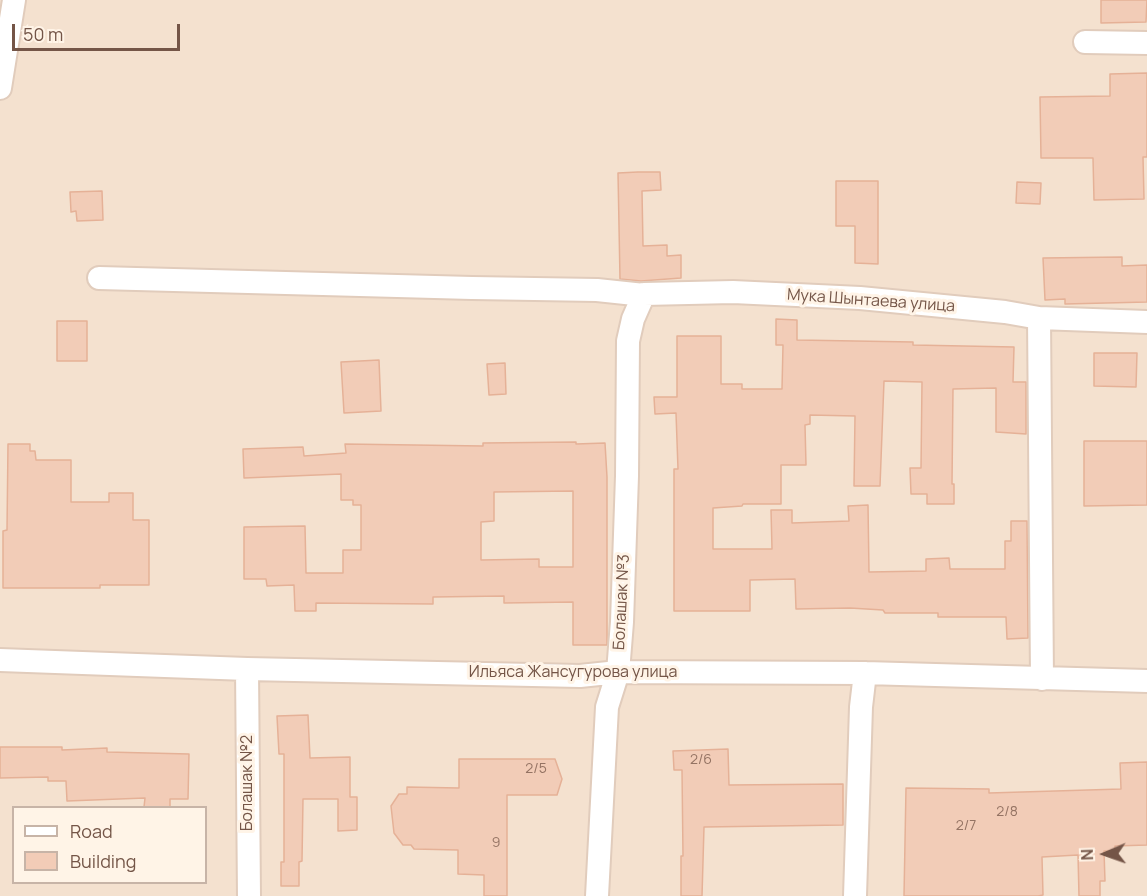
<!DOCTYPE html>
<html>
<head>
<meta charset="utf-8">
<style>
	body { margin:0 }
	#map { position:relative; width:1147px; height:896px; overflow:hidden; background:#fdf0e0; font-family:Manrope,sans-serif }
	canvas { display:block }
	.legend { position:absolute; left:12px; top:806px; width:195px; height:78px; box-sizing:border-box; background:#fff4e7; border:2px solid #c7b4a7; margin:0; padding:8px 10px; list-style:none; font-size:18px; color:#745547 }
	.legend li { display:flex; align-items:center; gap:12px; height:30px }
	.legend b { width:30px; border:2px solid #c7b4a7 }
	.north { position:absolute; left:1075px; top:824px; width:60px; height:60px; -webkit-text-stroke:4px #fff4e7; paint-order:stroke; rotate:268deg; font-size:16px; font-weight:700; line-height:24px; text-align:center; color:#745547 }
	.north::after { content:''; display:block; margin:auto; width:21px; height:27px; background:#745547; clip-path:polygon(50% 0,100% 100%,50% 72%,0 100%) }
	.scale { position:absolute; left:12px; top:24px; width:168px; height:27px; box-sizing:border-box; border:3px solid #745547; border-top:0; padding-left:8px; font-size:18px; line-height:21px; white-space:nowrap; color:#745547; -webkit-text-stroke:4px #fff4e7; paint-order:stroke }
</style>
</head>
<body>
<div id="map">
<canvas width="1147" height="896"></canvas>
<ul class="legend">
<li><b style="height:8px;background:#fff"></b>Road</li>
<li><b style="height:16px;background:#f2ccb7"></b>Building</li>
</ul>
<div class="north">N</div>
<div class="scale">50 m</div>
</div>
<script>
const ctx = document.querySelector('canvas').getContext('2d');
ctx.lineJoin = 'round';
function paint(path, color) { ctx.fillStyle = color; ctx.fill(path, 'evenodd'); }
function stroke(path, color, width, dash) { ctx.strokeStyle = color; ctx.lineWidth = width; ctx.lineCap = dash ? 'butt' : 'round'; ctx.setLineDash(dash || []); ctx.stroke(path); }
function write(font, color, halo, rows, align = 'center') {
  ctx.font = font + ' Manrope,sans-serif'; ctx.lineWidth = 6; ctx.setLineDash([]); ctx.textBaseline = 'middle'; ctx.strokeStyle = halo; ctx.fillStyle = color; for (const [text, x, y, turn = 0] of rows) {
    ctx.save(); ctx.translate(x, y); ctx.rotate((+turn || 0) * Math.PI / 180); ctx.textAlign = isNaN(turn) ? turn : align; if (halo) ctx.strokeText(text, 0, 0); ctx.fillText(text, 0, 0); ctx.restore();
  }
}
paint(new Path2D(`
	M 0,0 L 1147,0 L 1147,896 L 0,896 ZM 14,808 L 206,808 L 206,882 L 14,882 Z`), '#f4e1cf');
const building = new Path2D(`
	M 1101,0 L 1147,0 L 1146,22 L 1101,23 Z
	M 1147,73 L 1147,157 L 1143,157 L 1144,199 L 1094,200 L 1093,158 L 1041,158 L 1040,97 L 1110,96 L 1110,74 Z
	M 638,172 L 660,172 L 661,190 L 642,191 L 643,246 L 667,245 L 667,256 L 681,255 L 681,278 L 641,281 L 620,279 L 618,173 Z
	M 836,181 L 878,181 L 878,264 L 855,263 L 855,226 L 836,226 Z
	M 1017,182 L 1041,183 L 1040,204 L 1016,203 Z
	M 102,191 L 103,220 L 77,221 L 76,211 L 71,212 L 70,192 Z
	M 1122,257 L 1122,266 L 1147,265 L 1147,302 L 1065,304 L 1065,299 L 1045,300 L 1043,258 Z
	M 776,319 L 797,320 L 797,340 L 913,342 L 913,345 L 1014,347 L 1013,382 L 1026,382 L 1026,434 L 996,432 L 996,388 L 953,389 L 952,484 L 954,484 L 954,504 L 927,504 L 927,494 L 911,494 L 910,468 L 921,468 L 922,382 L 884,381 L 880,486 L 854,486 L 855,416 L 810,415 L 810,424 L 805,425 L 806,465 L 781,465 L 781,504 L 743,504 L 742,506 L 713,508 L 713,549 L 772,549 L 771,510 L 792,510 L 792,523 L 849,521 L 848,506 L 868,505 L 869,572 L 926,571 L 926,559 L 949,558 L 950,569 L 1005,569 L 1005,541 L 1011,541 L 1011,521 L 1027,521 L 1028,638 L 1007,639 L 1006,617 L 938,617 L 938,613 L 885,613 L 883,610 L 850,608 L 796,609 L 795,579 L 750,580 L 750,611 L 674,611 L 674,469 L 678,469 L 676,413 L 655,414 L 654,397 L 677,397 L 677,336 L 721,336 L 721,384 L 742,384 L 742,389 L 782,389 L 783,345 L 776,345 Z
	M 57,321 L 87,321 L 87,361 L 57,361 Z
	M 1094,353 L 1137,353 L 1136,387 L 1094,386 Z
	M 379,360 L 381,411 L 344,413 L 341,362 Z
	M 505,363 L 506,394 L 489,395 L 487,364 Z
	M 1084,441 L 1147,441 L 1147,505 L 1084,506 Z
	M 576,442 L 576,444 L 605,443 L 607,477 L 607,645 L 573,645 L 573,602 L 504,603 L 504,596 L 433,597 L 433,604 L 316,603 L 316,611 L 295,611 L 294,585 L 267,586 L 266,579 L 244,579 L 244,527 L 305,526 L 306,573 L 343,573 L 343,550 L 361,550 L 361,505 L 353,505 L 353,500 L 341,500 L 341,474 L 244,478 L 243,449 L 303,447 L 304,456 L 346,453 L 345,444 L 483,446 L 483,443 ZM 573,491 L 573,567 L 539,567 L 539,559 L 481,560 L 481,522 L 494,521 L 494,492 Z
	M 8,444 L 30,444 L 30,451 L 35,451 L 36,460 L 71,460 L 71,502 L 109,502 L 109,493 L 133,493 L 133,520 L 149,520 L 149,585 L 100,585 L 100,588 L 3,588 L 3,531 L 7,530 Z
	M 308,715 L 310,758 L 350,757 L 350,797 L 357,797 L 357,830 L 338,831 L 338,799 L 303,799 L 302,861 L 299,862 L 299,886 L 281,886 L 281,862 L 284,862 L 284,754 L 279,754 L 277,716 Z
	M 0,747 L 62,747 L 62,750 L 107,748 L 107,752 L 189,754 L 188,799 L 170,799 L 170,807 L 144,807 L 145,798 L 67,801 L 66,781 L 48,781 L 48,777 L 0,778 Z
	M 728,749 L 729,785 L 843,784 L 843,825 L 704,827 L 702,896 L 681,896 L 681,856 L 683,856 L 682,770 L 674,770 L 673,751 Z
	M 459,759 L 555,759 L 562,779 L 557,795 L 507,795 L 507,896 L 484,896 L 484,875 L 458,874 L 458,850 L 414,849 L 411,845 L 403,845 L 394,833 L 391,806 L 399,794 L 407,794 L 407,787 L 459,788 Z
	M 1147,762 L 1147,845 L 1115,846 L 1115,851 L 1104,851 L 1105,881 L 1100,881 L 1100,896 L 1079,896 L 1078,855 L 1042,857 L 1043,895 L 1038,896 L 904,896 L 906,788 L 989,789 L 989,793 L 1121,789 L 1120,763 Z`);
paint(building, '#f2ccb7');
stroke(building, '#e5b197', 1.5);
const minor = new Path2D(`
	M 1085,42 L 1147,43
	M 0,88 L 14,0
	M 99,278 L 472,288 L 597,290 L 644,295
	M 1039,318 L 1042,679
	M 0,660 L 247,669 L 580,676 L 618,672 L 865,673 L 1147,681
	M 247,669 L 249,896
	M 597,896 L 607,707 L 618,672 L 622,622 L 627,476 L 628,341 L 633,319 L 644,294 L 733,292 L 860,298 L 1005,312 L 1039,318 L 1147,322
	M 855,896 L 861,707 L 865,673`);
stroke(minor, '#e1ccbc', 26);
stroke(minor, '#fff', 22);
write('14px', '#947363', null, [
	["2/6",701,760],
	["2/5",536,769],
	["2/8",1007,812],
	["2/7",966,826],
	["9",496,843]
]);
write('16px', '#745547', '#fff4e7', [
	["Мука Шынтаева улица",871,301,4],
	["Болашак №3",622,602,-87],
	["Ильяса Жансугурова улица",573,673],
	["Болашак №2",248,783,-90]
]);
</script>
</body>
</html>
